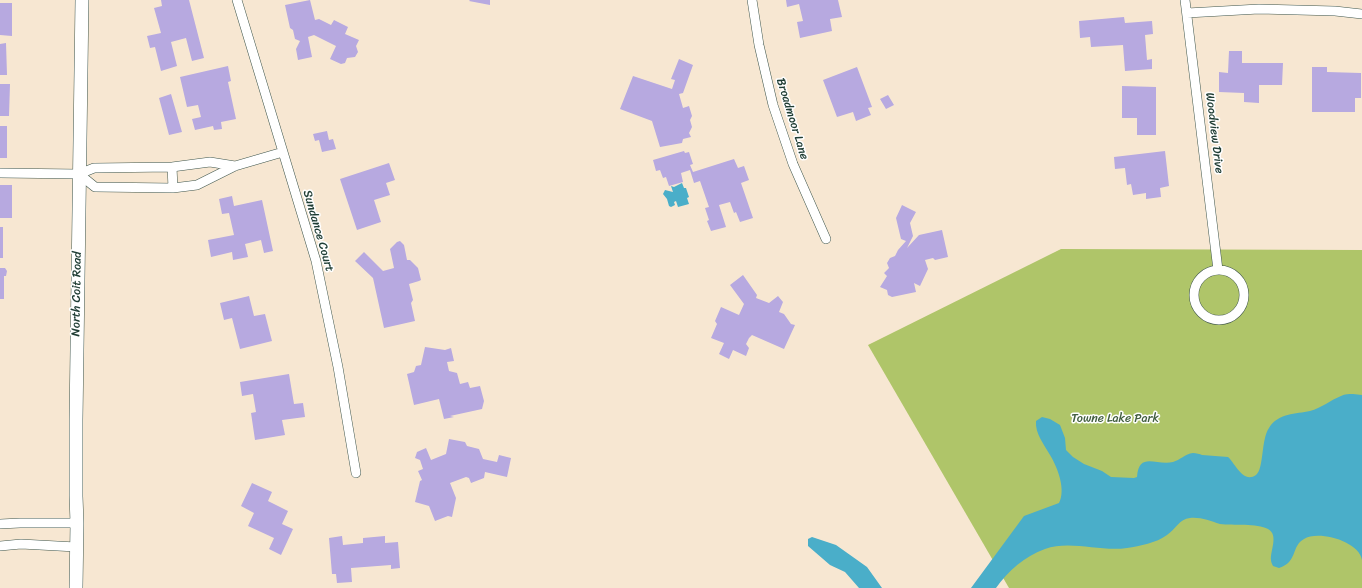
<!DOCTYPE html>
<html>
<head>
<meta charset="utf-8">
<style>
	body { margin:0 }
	canvas { display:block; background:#f7e7d2 }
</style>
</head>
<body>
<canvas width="1362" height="588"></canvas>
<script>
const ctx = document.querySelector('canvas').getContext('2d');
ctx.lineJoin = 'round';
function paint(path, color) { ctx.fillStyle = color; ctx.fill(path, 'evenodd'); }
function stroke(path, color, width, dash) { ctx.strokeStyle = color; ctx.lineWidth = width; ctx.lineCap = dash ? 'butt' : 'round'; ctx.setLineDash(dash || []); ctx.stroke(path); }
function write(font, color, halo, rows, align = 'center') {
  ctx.font = font + ' Sriracha,sans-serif'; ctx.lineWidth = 3; ctx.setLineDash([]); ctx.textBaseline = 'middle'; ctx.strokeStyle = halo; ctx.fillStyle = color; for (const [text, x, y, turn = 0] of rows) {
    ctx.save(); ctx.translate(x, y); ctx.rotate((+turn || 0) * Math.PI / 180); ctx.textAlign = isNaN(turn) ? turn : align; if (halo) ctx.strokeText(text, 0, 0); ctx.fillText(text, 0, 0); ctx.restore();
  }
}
paint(new Path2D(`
	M 1061,249 L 1362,250 L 1362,588 L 1009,588 L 868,345 Z`), '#afc569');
paint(new Path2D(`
	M 682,183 L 684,188 L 686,188 L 689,197 L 687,198 L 689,204 L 678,207 L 676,201 L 674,202 L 675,205 L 671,207 L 669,206 L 667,199 L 663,194 L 665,190 L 673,192 L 671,186 L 674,187 Z
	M 1353,394 L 1362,395 L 1362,560 C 1359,541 1318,530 1304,539 C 1291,546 1298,562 1279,568 L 1273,566 C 1272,564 1271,562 1271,560 C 1270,551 1279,535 1268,529 C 1257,523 1233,526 1220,524 C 1210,521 1201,517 1190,518 C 1179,519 1176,529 1167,535 C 1156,543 1140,546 1127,548 C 1101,552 1070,540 1045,549 C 1025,556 1008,571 996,588 L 971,588 L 1024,516 L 1059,503 C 1066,490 1058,468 1050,455 C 1044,444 1035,434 1036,421 L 1042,417 L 1050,419 L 1060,425 L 1065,438 L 1066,450 L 1073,457 L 1084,464 L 1102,471 L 1111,477 L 1134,478 L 1137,477 C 1139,451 1156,466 1173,462 C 1180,460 1185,454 1193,453 C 1196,453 1200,454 1202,455 C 1211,456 1219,456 1228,457 C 1235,463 1243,484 1256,475 C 1264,469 1261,439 1269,428 C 1278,413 1296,414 1310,411 C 1321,408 1331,400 1341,396 C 1345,394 1349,394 1353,394 Z
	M 812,537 L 836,545 L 867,567 L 882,588 L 859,588 L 845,572 L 830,565 L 808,546 L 808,539 Z`), '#4aaec9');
paint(new Path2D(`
	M 161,0 L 189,0 L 204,58 L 192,61 L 186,38 L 171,42 L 177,66 L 161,71 L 155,47 L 150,48 L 147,36 L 161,33 L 154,8 L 162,6 Z
	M 310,0 L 315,20 L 319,19 L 331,25 L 334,20 L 348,27 L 345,34 L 359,40 L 356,46 L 358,52 L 355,57 L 347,58 L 345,63 L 341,64 L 330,59 L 336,46 L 314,35 L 308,37 L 312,57 L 298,60 L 296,49 L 300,41 L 295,39 L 293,30 L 290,28 L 285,5 Z
	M 470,0 L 490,0 L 490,5 L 469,1 Z
	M 786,0 L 838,0 L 842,17 L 830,19 L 832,31 L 800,38 L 797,22 L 803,21 L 799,4 L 787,7 Z
	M 0,3 L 12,3 L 12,36 L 0,35 Z
	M 1124,17 L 1125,23 L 1152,21 L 1153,34 L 1145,35 L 1147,60 L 1152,59 L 1152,69 L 1125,71 L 1123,45 L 1091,47 L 1090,37 L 1080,38 L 1079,21 Z
	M 6,43 L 7,75 L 0,75 L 0,44 Z
	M 1229,51 L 1242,51 L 1242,63 L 1283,63 L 1282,85 L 1259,85 L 1259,103 L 1244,102 L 1244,93 L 1219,92 L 1219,72 L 1228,73 Z
	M 679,59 L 693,65 L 683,93 L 679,94 L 683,108 L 689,106 L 692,116 L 690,120 L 692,127 L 689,133 L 691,137 L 683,139 L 682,143 L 660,147 L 652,121 L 620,109 L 633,76 L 672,89 L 675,80 L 671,79 Z
	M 228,66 L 231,81 L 228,82 L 236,119 L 221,122 L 222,129 L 214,130 L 213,126 L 195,130 L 192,119 L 201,117 L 198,105 L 187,107 L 180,77 Z
	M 857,67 L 872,107 L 868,108 L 871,115 L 856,121 L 853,112 L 837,117 L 823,80 Z
	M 1312,67 L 1327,67 L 1327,72 L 1361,73 L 1361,98 L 1355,98 L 1355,112 L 1312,112 Z
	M 0,84 L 10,84 L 9,116 L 0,116 Z
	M 1122,86 L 1156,87 L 1156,135 L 1137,135 L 1137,118 L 1122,118 Z
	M 171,94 L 182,132 L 169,135 L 159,98 Z
	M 888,95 L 894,105 L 886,109 L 880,99 Z
	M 0,126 L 7,126 L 7,158 L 0,158 Z
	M 327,131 L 329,140 L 333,139 L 336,149 L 322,152 L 319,140 L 315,141 L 313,134 Z
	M 684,151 L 685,153 L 689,152 L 693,164 L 690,165 L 693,172 L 734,159 L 738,168 L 744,166 L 749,180 L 741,183 L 753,218 L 740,222 L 736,212 L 734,213 L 730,202 L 719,205 L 726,227 L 711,231 L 707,221 L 709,220 L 705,208 L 709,207 L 700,181 L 694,183 L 690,170 L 681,173 L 683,182 L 669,186 L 666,177 L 663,178 L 660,170 L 656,171 L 653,160 Z
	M 1165,151 L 1169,186 L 1160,188 L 1161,197 L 1146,199 L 1146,193 L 1133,195 L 1131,184 L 1127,185 L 1125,168 L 1115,169 L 1114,157 Z
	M 389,163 L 395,180 L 386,183 L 390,195 L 374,200 L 381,222 L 357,230 L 340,179 Z
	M 0,185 L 12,185 L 12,218 L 0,218 Z
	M 232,196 L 234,206 L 262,200 L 273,251 L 264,253 L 261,240 L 245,244 L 248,257 L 233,260 L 232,252 L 211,257 L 208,240 L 234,235 L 229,213 L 222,214 L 219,199 Z
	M 902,205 L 916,212 L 910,223 L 913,236 L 907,248 L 919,235 L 942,230 L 948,257 L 935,260 L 933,258 L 925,260 L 928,269 L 920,286 L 914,283 L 916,292 L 892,297 L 888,295 L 887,290 L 880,287 L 887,276 L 884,273 L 889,268 L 887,263 L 890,258 L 895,256 L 898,250 L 906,241 L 901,239 L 896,218 Z
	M 0,227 L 3,227 L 3,258 L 0,258 Z
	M 400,241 L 404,245 L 407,260 L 410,260 L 418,268 L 421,280 L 419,281 L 409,284 L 413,300 L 411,303 L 415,321 L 384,328 L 373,278 L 355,261 L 364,252 L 383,271 L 394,268 L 390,249 L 397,242 Z
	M 0,268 L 5,268 L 7,271 L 6,276 L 4,276 L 4,299 L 0,299 Z
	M 743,275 L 757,295 L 756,298 L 769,303 L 778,296 L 783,302 L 779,312 L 784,314 L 791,324 L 795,325 L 784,349 L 752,335 L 749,338 L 746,344 L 749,348 L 746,356 L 733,350 L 729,359 L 719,354 L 724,343 L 711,338 L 717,324 L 715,321 L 721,307 L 739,315 L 744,304 L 730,285 Z
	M 249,296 L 254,316 L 265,314 L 272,341 L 240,349 L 232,318 L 224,320 L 220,303 Z
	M 425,347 L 445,350 L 451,348 L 454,361 L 447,362 L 449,371 L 457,373 L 460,384 L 468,382 L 470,388 L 480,386 L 484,401 L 482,409 L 450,416 L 454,417 L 444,419 L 439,399 L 414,405 L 407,374 L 414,372 L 416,366 L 421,365 Z
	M 289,374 L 294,404 L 303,403 L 305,417 L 282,420 L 285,435 L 255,440 L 251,413 L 256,412 L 253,394 L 242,396 L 240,382 Z
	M 449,439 L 465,442 L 467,446 L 479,449 L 483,459 L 497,462 L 499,455 L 511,458 L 507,477 L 485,472 L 484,478 L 471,483 L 469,478 L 466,477 L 450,483 L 456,498 L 452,517 L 448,516 L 435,521 L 429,506 L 415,502 L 420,481 L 422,480 L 418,471 L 423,469 L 420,460 L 415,458 L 417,452 L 426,448 L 431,460 L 446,454 Z
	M 252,483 L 272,492 L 268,501 L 288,511 L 282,524 L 293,529 L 281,555 L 269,549 L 274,538 L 248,526 L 254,513 L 241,506 Z
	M 342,536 L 343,545 L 363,543 L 363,538 L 385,536 L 385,543 L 398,542 L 400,568 L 391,569 L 391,565 L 351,568 L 352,582 L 337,583 L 336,574 L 332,574 L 329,538 Z`), '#b7a9e0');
const minor = new Path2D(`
	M 237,0 L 316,261 L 338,367 L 356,473
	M 752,0 L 759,45 L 773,105 L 793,164 L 826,239
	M 1185,0 L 1218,270
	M 1187,13 L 1259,9 L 1335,11 L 1362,14
	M 235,166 L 210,162 L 172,167 L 94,168 L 79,174 L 95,187 L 173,188 L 197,185 L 235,166 L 283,152
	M 172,167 L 173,188
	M 0,173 L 79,174
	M1194 295a25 25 0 1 1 50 0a25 25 0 1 1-50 0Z
	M 0,524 L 20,523 L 77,523
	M 0,546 L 21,544 L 76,547`);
const secondary = new Path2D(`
	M 76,588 L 77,523 L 76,496 L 76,420 L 82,0`);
stroke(minor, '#3f564c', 10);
stroke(secondary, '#3f564c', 14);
stroke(minor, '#fff', 9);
stroke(secondary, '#fff', 13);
write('12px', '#1f3d34', '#fff', [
	["Broadmoor Lane",792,119,73],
	["Woodview Drive",1214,133,83],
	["Sundance Court",318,231,74],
	["North Coit Road",77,294,-89]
]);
write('12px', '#435f41', '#fff', [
	["Towne Lake Park",1115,419]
]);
</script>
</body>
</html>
